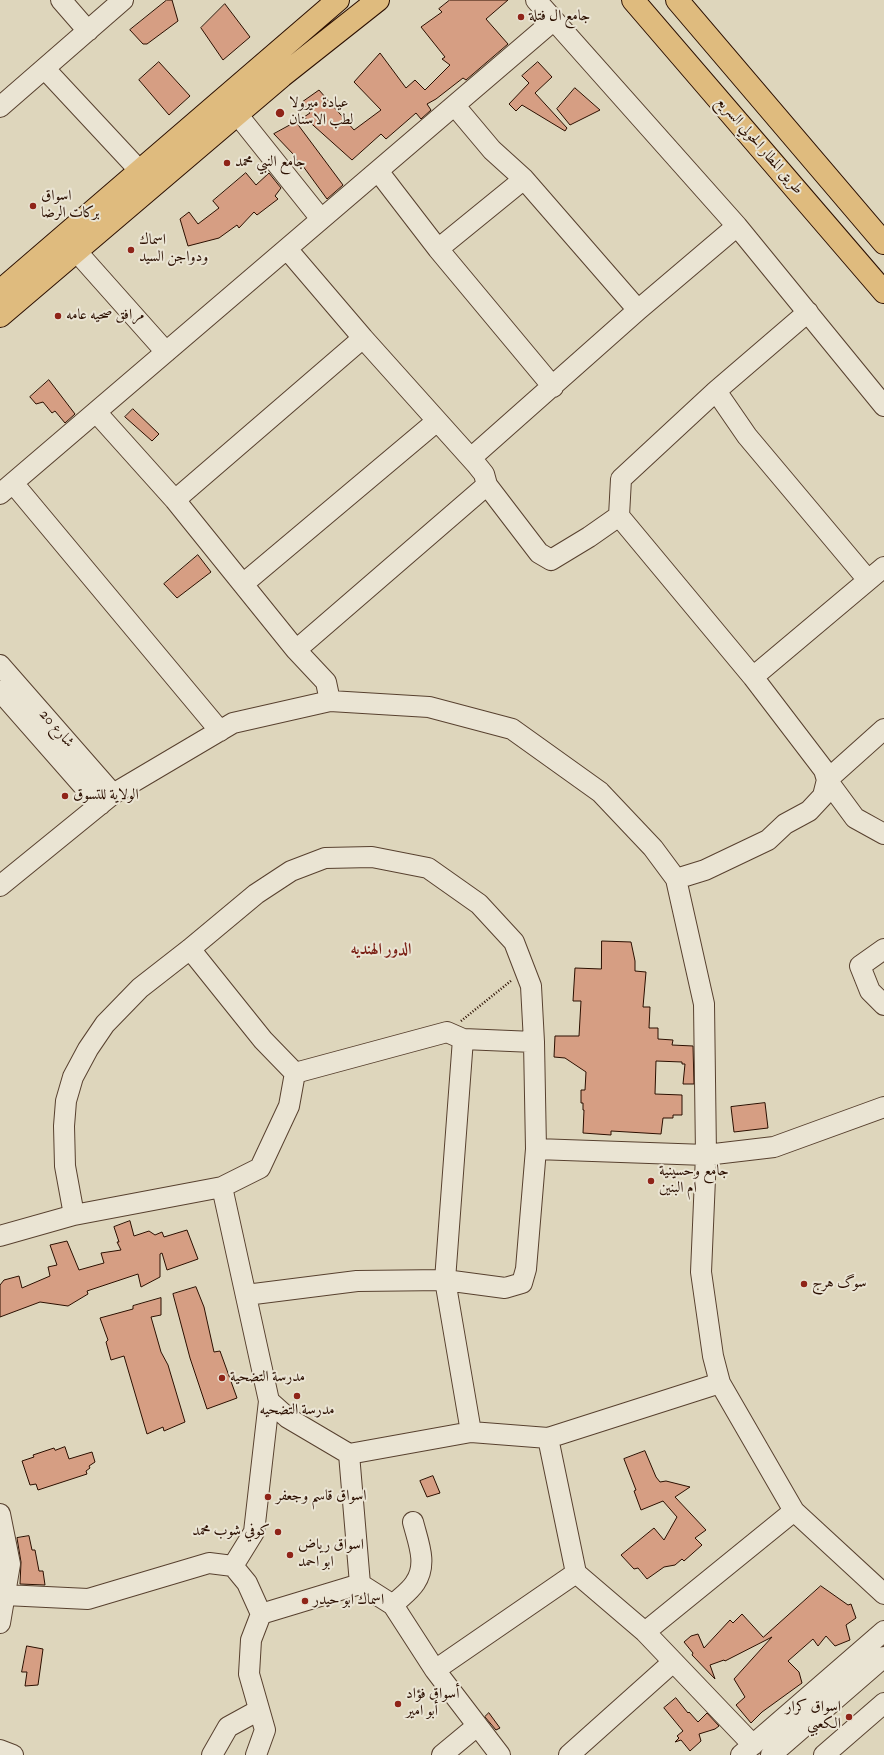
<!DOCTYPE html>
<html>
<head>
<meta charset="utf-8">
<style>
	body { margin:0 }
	canvas { display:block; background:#ded6bc }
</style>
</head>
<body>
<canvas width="884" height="1755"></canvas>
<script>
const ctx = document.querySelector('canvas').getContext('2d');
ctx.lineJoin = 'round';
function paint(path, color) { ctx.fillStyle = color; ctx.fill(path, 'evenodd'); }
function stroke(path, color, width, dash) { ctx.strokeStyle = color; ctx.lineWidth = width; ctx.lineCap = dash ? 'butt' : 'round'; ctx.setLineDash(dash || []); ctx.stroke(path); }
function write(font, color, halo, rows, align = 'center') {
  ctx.font = font + ' "IM FELL Double Pica",Amiri,serif'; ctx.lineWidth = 4; ctx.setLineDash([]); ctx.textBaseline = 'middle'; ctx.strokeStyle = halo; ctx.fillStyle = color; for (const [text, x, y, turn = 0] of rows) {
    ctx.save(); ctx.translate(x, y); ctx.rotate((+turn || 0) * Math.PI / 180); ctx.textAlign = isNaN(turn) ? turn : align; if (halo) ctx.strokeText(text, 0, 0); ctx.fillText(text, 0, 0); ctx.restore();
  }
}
const building = new Path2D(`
	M 167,0 L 172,0 L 178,21 L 147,44 L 143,44 L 130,30 Z
	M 450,0 L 508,0 L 486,19 L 508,44 L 466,80 L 463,78 L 436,99 L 427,104 L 431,110 L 421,119 L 416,113 L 386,139 L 381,134 L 352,160 L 304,117 L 310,113 L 302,102 L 319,90 L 354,130 L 381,110 L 354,82 L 380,53 L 406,88 L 415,80 L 425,90 L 450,65 L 442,59 L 445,57 L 421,27 L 442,12 L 439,9 Z
	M 225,4 L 250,37 L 223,60 L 201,28 Z
	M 159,62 L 190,96 L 169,115 L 139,80 Z
	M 538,62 L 552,77 L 535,93 L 567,128 L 565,131 L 522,105 L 516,111 L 509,104 L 529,83 L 522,76 Z
	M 575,88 L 600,110 L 570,125 L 557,109 Z
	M 296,122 L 343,185 L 327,199 L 300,162 L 292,157 L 294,155 L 274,134 Z
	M 246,173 L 256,185 L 269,173 L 281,188 L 275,196 L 278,199 L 257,215 L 254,212 L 239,228 L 237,225 L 219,238 L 188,246 L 180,219 L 189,212 L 198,224 L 219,208 L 213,201 Z
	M 49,380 L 75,414 L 65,423 L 55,411 L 52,413 L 43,402 L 36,404 L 30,397 Z
	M 133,409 L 159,434 L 152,441 L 125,417 Z
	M 198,555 L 211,572 L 177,598 L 164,584 Z
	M 602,941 L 631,942 L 635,961 L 635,971 L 646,972 L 643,1007 L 650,1007 L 649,1028 L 658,1028 L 658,1039 L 673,1040 L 672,1045 L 693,1046 L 694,1084 L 683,1084 L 685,1064 L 682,1064 L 682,1062 L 656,1061 L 655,1094 L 682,1095 L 682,1115 L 673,1115 L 673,1118 L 663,1118 L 661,1134 L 611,1131 L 611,1135 L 583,1133 L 584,1110 L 583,1110 L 583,1103 L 581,1103 L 581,1090 L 585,1090 L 586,1072 L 565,1058 L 554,1057 L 555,1036 L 579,1036 L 581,1001 L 573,1001 L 575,968 L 601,969 Z
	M 765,1103 L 768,1128 L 734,1132 L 731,1107 Z
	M 130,1221 L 134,1236 L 149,1231 L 155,1235 L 162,1232 L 164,1237 L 187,1230 L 198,1259 L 167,1270 L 162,1253 L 160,1254 L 160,1277 L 141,1287 L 138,1274 L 87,1291 L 88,1294 L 68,1306 L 40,1302 L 0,1317 L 0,1285 L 4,1280 L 19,1276 L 22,1288 L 50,1276 L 48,1267 L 57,1265 L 50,1245 L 67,1241 L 79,1270 L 104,1263 L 101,1253 L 121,1250 L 117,1242 L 119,1242 L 114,1227 Z
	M 196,1287 L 204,1307 L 214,1352 L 220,1351 L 237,1398 L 207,1409 L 190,1358 L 173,1294 Z
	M 161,1298 L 161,1315 L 151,1317 L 161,1352 L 168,1365 L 185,1422 L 164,1431 L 163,1427 L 147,1434 L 124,1356 L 111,1360 L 106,1342 L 108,1340 L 100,1318 L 133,1309 L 133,1306 Z
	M 65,1447 L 69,1459 L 92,1452 L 95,1462 L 89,1466 L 90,1468 L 86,1471 L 87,1474 L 38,1490 L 36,1484 L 30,1485 L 22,1461 L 34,1457 L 33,1455 L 54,1448 L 55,1450 Z
	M 645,1451 L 656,1477 L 660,1482 L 666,1481 L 690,1487 L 675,1497 L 706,1530 L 695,1538 L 702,1545 L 684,1561 L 682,1559 L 675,1565 L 664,1567 L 647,1579 L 638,1568 L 634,1569 L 621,1555 L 654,1528 L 664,1540 L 677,1517 L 663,1501 L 641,1510 L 634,1491 L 636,1490 L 624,1459 Z
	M 433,1476 L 440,1493 L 427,1497 L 420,1481 Z
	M 29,1536 L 32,1550 L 35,1550 L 39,1571 L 43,1571 L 45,1585 L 20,1584 L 21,1562 L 17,1538 Z
	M 821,1586 L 848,1605 L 851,1604 L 856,1618 L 846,1625 L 850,1640 L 835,1646 L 826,1636 L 818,1646 L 813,1639 L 788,1661 L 799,1672 L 802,1683 L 762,1712 L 751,1723 L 736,1705 L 745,1697 L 734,1679 L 772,1637 L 725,1661 L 724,1660 L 710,1665 L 715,1679 L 692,1655 L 693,1653 L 684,1642 L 691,1636 L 698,1634 L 704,1648 L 730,1620 L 733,1623 L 742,1614 L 763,1637 Z
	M 27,1646 L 43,1649 L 38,1685 L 25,1686 L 27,1672 L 22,1672 Z
	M 676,1698 L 688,1713 L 689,1712 L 698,1722 L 707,1713 L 719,1726 L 715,1729 L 699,1734 L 701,1741 L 690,1751 L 681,1740 L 675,1742 L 679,1738 L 677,1736 L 683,1731 L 664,1708 Z
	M 489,1713 L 500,1728 L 496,1730 L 485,1717 Z`);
paint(building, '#d69e83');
stroke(building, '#2b0f00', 1);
const minor = new Path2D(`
	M 61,0 L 88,31
	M 536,0 L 737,226 L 884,406
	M 45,69 L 140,171
	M 455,106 L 492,150 L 524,179 L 638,310
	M 0,107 L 123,0
	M 237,114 L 321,219
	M 378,171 L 438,249 L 553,387
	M 287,249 L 363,338 L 476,464 L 484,474 L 487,485 L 539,553 L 551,560 L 589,537 L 619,516
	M 438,249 L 524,179
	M 77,252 L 166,352
	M 716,391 L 747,436 L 868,580
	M 96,412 L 175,500 L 296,650 L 326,682 L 330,701
	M 471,458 L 638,310 L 737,226
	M 13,483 L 220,731
	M 0,494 L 553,21
	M 175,500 L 363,338
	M 243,584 L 437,421
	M 296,650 L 487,485
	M 0,665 L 113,794
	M 753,677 L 884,567
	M 0,691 L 100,805
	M 884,729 L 827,780 L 855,818 L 884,834
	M 676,879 L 705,870 L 768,840 L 785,824 L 809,811 L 823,796 L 827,780 L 824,770 L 753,677 L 619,516 L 621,479 L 716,391 L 808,312
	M 0,886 L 113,794 L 233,723 L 330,701 L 429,707 L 512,729 L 600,792 L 653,848 L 676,879 L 704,1004 L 706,1155 L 701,1272 L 713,1356 L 720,1383 L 794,1511 L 884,1594
	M 884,949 L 860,966 L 870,991 L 884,1005
	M 463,1039 L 445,1280 L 471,1432
	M 295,1073 L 447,1032 L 463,1039 L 534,1042
	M 536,1149 L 706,1155 L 774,1147 L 884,1107
	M 222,1187 L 269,1401 L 288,1418 L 349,1454 L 471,1432 L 548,1438 L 720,1383
	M 74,1215 L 65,1166 L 64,1126 L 66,1101 L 73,1077 L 88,1049 L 105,1024 L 140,988 L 190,949 L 256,894 L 291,871 L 325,858 L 372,857 L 428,868 L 479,904 L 514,942 L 531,986 L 534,1042 L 536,1149 L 526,1269 L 522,1283 L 505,1288 L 445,1280 L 357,1281 L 246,1295
	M 0,1236 L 74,1215 L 222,1187 L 260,1168 L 289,1106 L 295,1073 L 263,1040 L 190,949
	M 548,1438 L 576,1573 L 645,1632 L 753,1745
	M 349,1454 L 360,1584
	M 0,1514 L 10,1564 L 0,1623
	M 233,1566 L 254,1532 L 269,1401
	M 5,1595 L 88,1599 L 209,1563 L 233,1566 L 247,1583 L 261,1614 L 251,1640 L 249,1674 L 265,1730 L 256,1755
	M 393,1605 C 400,1598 410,1591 415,1583 C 428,1564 418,1542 413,1522
	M 261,1614 L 360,1584 L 393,1605 L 435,1670 L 500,1755
	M 645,1632 L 794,1511
	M 435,1670 L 576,1573
	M 0,1750 L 13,1755
	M 212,1755 L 228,1727 L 259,1710
	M 442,1755 L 477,1726
	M 569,1755 L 673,1662
	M 741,1755 L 884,1631
	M 771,1755 L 884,1657
	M 824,1755 L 884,1703`);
const major = new Path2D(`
	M 0,291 L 338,0
	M 0,316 L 282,76 L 378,0`);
const highway = new Path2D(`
	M 633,0 L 884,292
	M 677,0 L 884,243`);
stroke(minor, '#58412f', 22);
stroke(major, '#2b0f00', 24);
stroke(highway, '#2b0f00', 24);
stroke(new Path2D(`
	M 461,1021 L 512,980`), '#2b0f00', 2.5, [1, 2]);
stroke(minor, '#eae4d3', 20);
stroke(major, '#dfbb7e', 22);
stroke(highway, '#dfbb7e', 22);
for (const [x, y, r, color] of [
	[521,17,4,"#8f2418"],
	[280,113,5,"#8f2418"],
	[227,163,4,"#8f2418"],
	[33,206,4,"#8f2418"],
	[131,250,4,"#8f2418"],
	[58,316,4,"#8f2418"],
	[65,796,4,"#8f2418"],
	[651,1181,4,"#8f2418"],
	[804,1284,4,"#8f2418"],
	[222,1378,4,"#8f2418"],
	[297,1396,4,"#8f2418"],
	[268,1497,4,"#8f2418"],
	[278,1532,4,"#8f2418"],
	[290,1555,4,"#8f2418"],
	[305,1601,4,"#8f2418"],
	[398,1704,4,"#8f2418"],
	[849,1717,4,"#8f2418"]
]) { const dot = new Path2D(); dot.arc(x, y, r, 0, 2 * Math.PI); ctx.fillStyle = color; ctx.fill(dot); stroke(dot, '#eae4d3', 1.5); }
write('15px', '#2b0f00', '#eae4d3', [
	["جامع ال فتلة",529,17],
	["عيادة ميرولا",289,104],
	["لطب الاسنان",289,121],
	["جامع النبي محمد",235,163],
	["اسواق",41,197],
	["بركات الرضا",41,214],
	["اسماك",139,241],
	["ودواجن السيد",139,258],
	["مرافق صحيه عامه",66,316],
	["الولاية للتسوق",73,796],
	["جامع وحسينية",659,1172],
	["ام البنين",659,1189],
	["سوگ هرج",812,1284],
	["مدرسة التضحية",230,1378],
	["مدرسة التضحيه",297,1411,"center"],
	["اسواق قاسم وجعفر",276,1497],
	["كوفي شوب محمد",270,1532,"right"],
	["اسواق رياض",298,1546],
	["ابو احمد",298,1563],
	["اسماك ابو حيدر",313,1601],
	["أسواق فؤاد",406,1695],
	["أبو امير",406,1712],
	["اسواق كرار",841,1708,"right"],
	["الكعبي",841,1725,"right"]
], 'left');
write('15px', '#2b0f00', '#eae4d3', [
	["طريق المطار الحولي السريع",759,146,49],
	["شارع 20",56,729,49]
]);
write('bold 16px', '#7a1f14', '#eae4d3', [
	["الدور الهنديه",381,951]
]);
</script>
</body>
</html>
